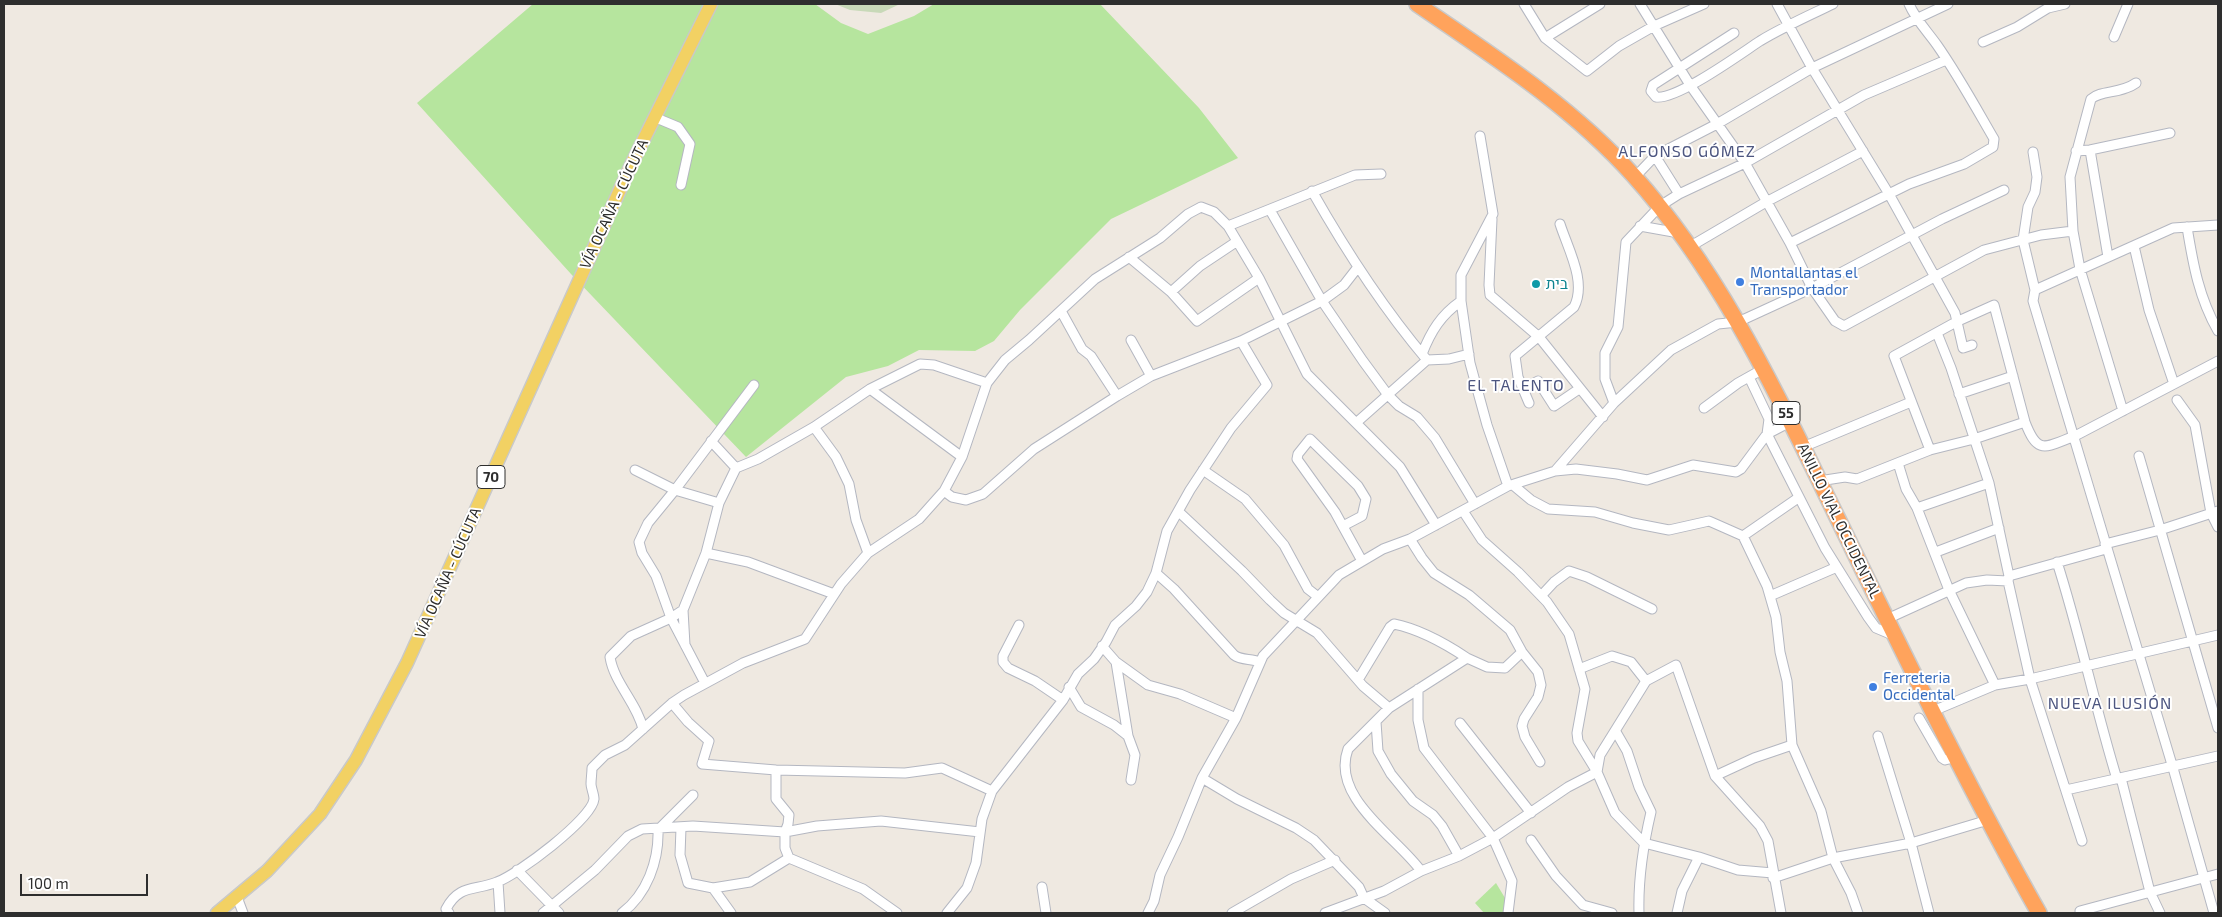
<!DOCTYPE html>
<html>
<head>
<meta charset="utf-8">
<style>
	body { margin:0 }
	#map { position:relative; width:2222px; height:917px; overflow:hidden; background:#efe9e1; font-family:"Exo 2",sans-serif }
	canvas { display:block }
	.frame { position:absolute; inset:0; border:5px solid #2e2e2e; pointer-events:none }
	.scale { position:absolute; left:20px; top:874px; width:128px; height:22px; box-sizing:border-box; border:2px solid #2e2e2e; border-top:0; padding-left:6px; font-size:15px; line-height:18px; white-space:nowrap; color:#2e2e2e; -webkit-text-stroke:4px #fff; paint-order:stroke }
</style>
</head>
<body>
<div id="map">
<canvas width="2222" height="917"></canvas>
<div class="frame"></div>
<div class="scale">100 m</div>
</div>
<script>
const ctx = document.querySelector('canvas').getContext('2d');
ctx.lineJoin = 'round';
function paint(path, color) { ctx.fillStyle = color; ctx.fill(path, 'evenodd'); }
function stroke(path, color, width, dash) { ctx.strokeStyle = color; ctx.lineWidth = width; ctx.lineCap = dash ? 'butt' : 'round'; ctx.setLineDash(dash || []); ctx.stroke(path); }
function write(font, color, halo, rows, align = 'center') {
  ctx.font = font + ' "Exo 2",Heebo,sans-serif'; ctx.lineWidth = 4; ctx.setLineDash([]); ctx.textBaseline = 'middle'; ctx.strokeStyle = halo; ctx.fillStyle = color; for (const [text, x, y, turn = 0] of rows) {
    ctx.save(); ctx.translate(x, y); ctx.rotate((+turn || 0) * Math.PI / 180); ctx.textAlign = isNaN(turn) ? turn : align; if (halo) ctx.strokeText(text, 0, 0); ctx.fillText(text, 0, 0); ctx.restore();
  }
}
paint(new Path2D(`
	M 533,4 L 815,4 L 841,23 L 868,34 L 914,16 L 934,4 L 1100,4 L 1199,108 L 1238,158 L 1111,219 L 1020,310 L 994,341 L 975,351 L 919,350 L 888,366 L 846,377 L 746,457 L 571,274 L 417,103 Z
	M 1496,883 L 1508,903 L 1507,913 L 1484,913 L 1475,903 Z`), '#b6e59e');
paint(new Path2D(`
	M 835,4 L 900,4 L 881,13 L 850,10 Z`), '#c8d9b8');
const street = new Path2D(`
	M 1524,4 L 1545,38 L 1587,71 L 1619,46 L 1654,26 L 1704,4
	M 1640,4 L 1690,85 L 1745,163 L 1790,243 L 1812,288 L 1835,321 L 1844,326 L 1984,250 L 2041,235 L 2073,231
	M 1777,4 L 1812,68 L 1889,194 L 1955,313 L 1963,348 L 1972,345
	M 1734,33 L 1653,85 L 1651,91 L 1656,97 C 1677,100 1740,54 1760,41 C 1783,27 1808,16 1833,4
	M 2114,37 L 2128,4
	M 1545,38 L 1600,4
	M 1983,42 L 2017,27 L 2048,8 L 2065,4
	M 654,117 L 678,127 L 690,144 L 681,185
	M 1480,136 L 1493,214 L 1461,275 L 1461,301 L 1470,363 L 1487,425 L 1508,486
	M 2090,150 L 2108,257
	M 2076,151 L 2090,150 L 2170,133
	M 2033,152 L 2037,177 L 2035,192 L 2028,207 L 2023,240 L 2035,290 L 2033,301 L 2173,768 L 2214,913
	M 1655,156 L 1679,194
	M 1635,177 L 1655,156 L 1717,124 L 1812,68 L 1948,4
	M 1312,191 C 1346,251 1383,308 1427,360
	M 1270,210 L 1322,301 L 1363,361 L 1388,395 L 1399,406 L 1417,417 L 1435,438 L 1475,504
	M 1492,219 L 1489,285 L 1490,295 L 1539,337 L 1603,417
	M 1228,226 L 1355,175 L 1381,174
	M 1640,226 L 1679,233
	M 2187,227 C 2193,264 2199,298 2218,331
	M 1790,243 L 1909,184 L 1964,164 L 1993,147 L 1994,139 C 1976,108 1958,75 1937,45 C 1927,31 1916,20 1909,4
	M 1691,246 L 1766,202 L 1863,151
	M 2134,246 L 2149,310 L 2174,384
	M 1129,257 L 1171,292 L 1197,321 L 1259,278
	M 2035,290 L 2173,228 L 2218,225
	M 1171,292 L 1200,266 L 1236,242
	M 1061,311 L 1082,349 L 1091,356 L 1117,396
	M 1937,333 L 1951,368 L 1989,483 L 2009,576 L 2008,581 L 2030,679 L 2082,841
	M 1131,340 L 1151,376
	M 1422,354 C 1431,331 1441,315 1461,301
	M 1749,377 L 1769,419 L 1767,434 L 1825,548 L 1868,617 L 1876,628 L 1895,636
	M 870,389 L 962,457
	M 1523,389 L 1538,381 L 1554,406 L 1579,389
	M 1959,394 L 2013,376
	M 2177,400 L 2195,425 L 2211,513 L 2218,527
	M 1529,403 L 1518,377 L 1515,356 L 1574,307 C 1587,282 1568,249 1560,224
	M 1614,403 L 1605,379 L 1605,353 L 1618,327 L 1626,242 L 1660,206 L 1679,194 L 1745,163 L 1864,95 L 1946,60
	M 1704,408 L 1738,383 L 1763,369
	M 2123,411 L 2080,269 L 2073,231 L 2070,177 L 2091,99 C 2101,90 2121,94 2136,83
	M 1356,423 L 1427,360 L 1449,359 L 1469,354
	M 814,427 L 836,457 L 849,484 L 856,520 L 868,553
	M 711,441 L 736,468
	M 1803,447 L 1911,402
	M 1930,450 L 1894,356 L 1956,322 L 1994,305 L 2025,422 C 2038,456 2045,447 2075,436 L 2218,361
	M 2139,456 L 2218,728
	M 1898,463 L 1906,489 L 1917,508 L 1949,590 L 1995,685
	M 635,470 L 675,490 L 719,503
	M 1203,470 L 1245,499 L 1284,545 L 1308,589 L 1317,596
	M 1555,471 L 1614,403 L 1671,350 L 1718,324 L 1738,322 L 1812,288 L 1942,219 L 2004,190
	M 1819,481 L 1845,477 L 1857,479 L 1930,450 L 1974,439 L 2025,422
	M 1513,485 L 1531,500 L 1548,509 L 1595,512 L 1633,523 L 1669,530 L 1709,521 L 1743,536 L 1767,586 L 1776,617 L 1780,652 L 1787,681 L 1792,745 L 1821,811 L 1833,858 L 1851,893 L 1858,913
	M 944,491 L 952,497 L 966,500 L 983,494 L 1034,449 L 1117,396 L 1151,376 L 1241,341 L 1322,301 L 1344,285 L 1358,267
	M 1917,508 L 1989,483
	M 1463,511 L 1482,540 L 1518,572 L 1547,602 L 1569,634 L 1585,689 L 1577,733 L 1578,741 L 1597,772 L 1615,813 L 1644,843 L 1699,857 L 1738,870 L 1773,873
	M 1179,512 L 1242,571 L 1270,600 L 1284,613 L 1317,633 L 1363,686 L 1389,708
	M 1343,526 L 1362,516 L 1366,499 L 1358,486 L 1310,439 L 1298,454 L 1297,459 L 1335,512 L 1362,561
	M 1743,536 L 1798,498
	M 1410,539 L 1422,558 L 1434,573 L 1469,595 L 1510,630 L 1522,652 L 1538,672 L 1541,685 L 1538,697 L 1524,719 L 1522,726 L 1525,737 L 1540,762
	M 2105,544 L 2160,530 L 2218,511
	M 1936,552 L 1999,528
	M 706,553 L 748,562 L 834,594
	M 2057,562 C 2080,634 2095,707 2117,779
	M 1156,573 L 1174,589 L 1234,655 C 1242,661 1251,658 1260,662
	M 2009,576 L 2106,549
	M 1541,596 L 1554,582 L 1569,571 L 1587,577 L 1652,609
	M 1770,596 L 1837,567
	M 1887,619 L 1966,583 L 1987,580 L 2008,581
	M 1019,625 L 1003,656 L 1003,662 L 1008,668 L 1035,681 L 1063,700
	M 685,645 L 683,610 L 706,553 L 719,503 L 736,468 L 758,459 L 814,427 L 870,389 L 920,364 L 934,365 L 987,383
	M 1102,646 L 1116,662 L 1128,736
	M 1116,662 L 1148,685 L 1180,694 L 1236,718
	M 1579,669 L 1612,656 L 1631,662 L 1646,681
	M 1358,680 L 1390,627 L 1394,624 C 1419,629 1446,644 1467,658
	M 705,683 L 671,618 L 656,576 L 642,553 L 639,542 L 648,523 L 675,490 L 754,385
	M 1069,687 L 1081,707 L 1114,725 L 1128,736 L 1135,755 L 1131,780
	M 1418,689 L 1418,720 L 1424,748 L 1493,838 L 1512,881 L 1508,913
	M 672,703 L 688,722 L 709,741 L 702,764 L 776,770 L 905,773 L 942,768 L 992,791
	M 1933,711 L 1995,685 L 2030,679 L 2218,635
	M 1919,718 L 1942,758 L 1945,760 L 1957,757
	M 1376,722 L 1378,751 L 1391,774 L 1413,801 L 1433,815 L 1442,826 L 1459,856
	M 1460,723 L 1531,813
	M 643,729 C 637,703 614,683 610,657 L 631,636 L 671,618 L 683,610
	M 1616,732 L 1627,751 L 1639,787 L 1651,812 C 1643,846 1638,878 1639,913
	M 1878,736 L 1911,843 L 1929,913
	M 776,770 L 776,799 L 789,815 L 788,824 L 785,832 L 785,848 L 789,858 L 863,889 L 897,913
	M 1715,776 L 1754,758 L 1792,745
	M 1202,778 L 1237,799 L 1296,828 L 1314,840 L 1359,887 L 1364,898 L 1385,913
	M 2121,778 L 2150,892 L 2160,913
	M 2066,790 L 2218,756
	M 681,828 L 680,855 L 688,883 L 713,888 L 731,913
	M 1531,840 L 1556,876 L 1583,905 L 1612,913
	M 517,870 L 559,913
	M 1421,871 C 1398,838 1330,798 1348,749 L 1389,708 L 1467,658 L 1487,667 L 1505,668 L 1522,652
	M 1773,878 L 1833,858 L 1911,843 L 1988,820
	M 498,882 L 500,913
	M 1042,887 L 1046,913
	M 713,888 L 750,882 L 789,858
	M 237,897 L 243,913
	M 2080,911 L 2218,874
	M 449,913 L 446,909 C 459,884 475,891 497,882 C 517,875 592,819 594,799 C 594,794 591,788 591,784 C 591,779 592,773 592,768 L 605,755 L 625,745 L 672,703 L 684,695 L 743,663 L 805,639 L 841,584 L 868,553 L 919,519 L 944,491 L 962,457 L 987,383 L 1005,360 L 1029,340 L 1095,279 L 1160,238 L 1188,214 L 1201,207 L 1214,212 L 1228,226 L 1259,278 L 1307,374 L 1400,467 L 1436,525
	M 543,913 L 595,870 L 628,836 L 642,829 L 693,826 L 785,832 L 817,826 L 881,821 L 980,832
	M 622,913 C 647,894 659,861 658,830 L 693,795
	M 947,913 L 967,888 L 976,863 L 982,819 L 992,791 L 1063,700 L 1078,674 L 1094,659 L 1106,642 L 1115,625 L 1136,606 L 1147,592 L 1156,573 L 1167,531 L 1190,490 L 1231,428 L 1267,385 L 1241,341
	M 1148,913 L 1154,901 L 1160,875 L 1178,837 L 1202,778 L 1236,718 L 1263,656 L 1339,575 L 1383,549 L 1410,539 L 1508,486 L 1555,471 L 1576,469 L 1617,474 L 1647,480 L 1693,465 L 1736,472 L 1741,469 L 1767,434 L 1790,422
	M 1232,913 L 1291,879 L 1335,860
	M 1325,913 L 1384,891 L 1421,871 L 1459,856 L 1493,838 L 1568,787 L 1597,772 L 1600,755 L 1646,681 L 1676,665 L 1715,776 L 1760,826 L 1768,841 L 1781,913
	M 1677,913 L 1682,891 L 1699,857`);
const primary = new Path2D(`
	M 217,913 L 267,871 L 320,814 L 356,760 L 407,663 L 632,163 L 711,4`);
const highway = new Path2D(`
	M 1417,4 C 1493,56 1571,106 1633,175 C 1723,275 1778,397 1837,517 C 1902,650 1966,784 2039,913`);
stroke(street, '#b4b7c1', 11);
stroke(primary, '#c9c9c9', 15);
stroke(highway, '#c9c9c9', 18);
stroke(street, '#fff', 9);
stroke(primary, '#f2d163', 12);
stroke(highway, '#ffa35c', 15);
for (const [x, y, r, color] of [
	[1740,282,5,"#3f7fe0"],
	[1536,284,5,"#0f9aa8"],
	[1873,687,5,"#3f7fe0"]
]) { const dot = new Path2D(); dot.arc(x, y, r, 0, 2 * Math.PI); ctx.fillStyle = color; ctx.fill(dot); stroke(dot, '#fff', 2); }
for (const [x, y, w] of [
	[1786,413,28],
	[491,477,28]
]) { const box = new Path2D(); box.roundRect(x - w / 2, y - 11.5, w, 23, 4); ctx.fillStyle = '#fff'; ctx.fill(box); stroke(box, '#2e2e2e', 1); }
write('bold 14px', '#2e2e2e', null, [
	["55",1786,413],
	["70",491,477]
]);
write('15px', '#2e2e2e', '#fff', [
	["VÍA OCAÑA - CÚCUTA",614,204,-65],
	["ANILLO VIAL OCCIDENTAL",1839,521,64],
	["VÍA OCAÑA - CÚCUTA",448,573,-66]
]);
write('15px', '#366cbe', '#fff', [
	["Montallantas el",1750,273],
	["Transportador",1750,290],
	["Ferreteria",1883,678],
	["Occidental",1883,695]
], 'left');
write('15px', '#0d838f', '#fff', [
	["בית",1546,284]
], 'left');
ctx.letterSpacing = '1px';
write('16px', '#4d5680', '#fff', [
	["ALFONSO GÓMEZ",1687,152],
	["EL TALENTO",1516,386],
	["NUEVA ILUSIÓN",2110,704]
]);
ctx.letterSpacing = '0px';
</script>
</body>
</html>
